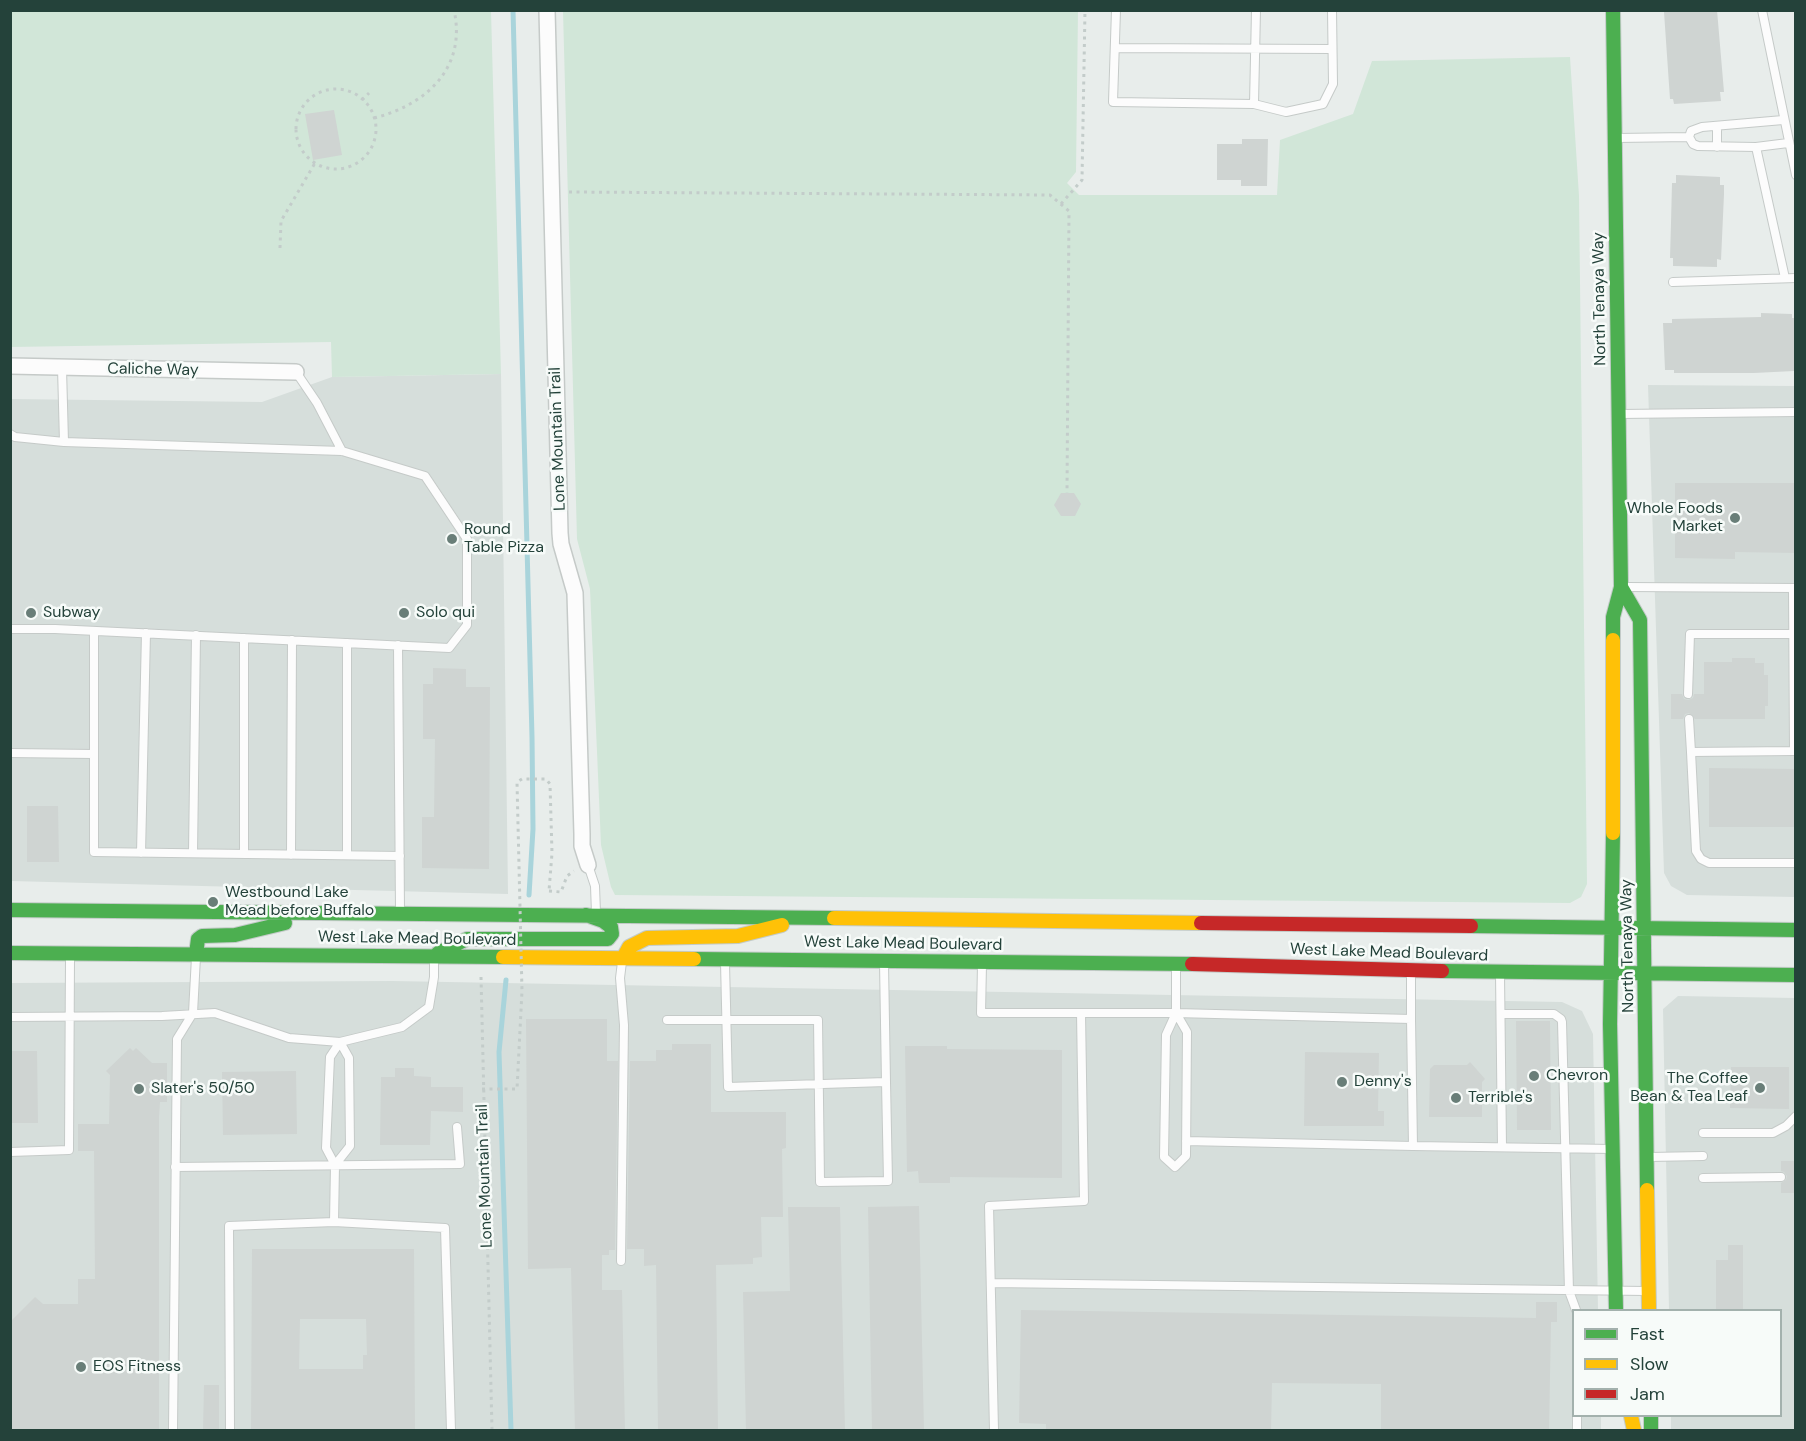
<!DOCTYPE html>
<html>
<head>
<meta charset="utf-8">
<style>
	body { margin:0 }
	#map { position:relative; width:1806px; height:1441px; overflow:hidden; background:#e8edeb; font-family:"DM Sans",sans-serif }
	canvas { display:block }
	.frame { position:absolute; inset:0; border:12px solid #24423a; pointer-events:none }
	.legend { position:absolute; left:1572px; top:1309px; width:210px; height:108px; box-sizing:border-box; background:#f7fbf9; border:2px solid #a3b1ad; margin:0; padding:8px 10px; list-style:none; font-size:18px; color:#24423a }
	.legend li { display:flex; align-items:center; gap:12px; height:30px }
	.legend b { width:30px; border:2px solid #a3b1ad }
</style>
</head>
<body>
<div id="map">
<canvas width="1806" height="1441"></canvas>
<div class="frame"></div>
<ul class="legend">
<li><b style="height:8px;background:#4caf50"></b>Fast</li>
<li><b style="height:8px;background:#ffc107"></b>Slow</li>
<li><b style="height:8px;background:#c62828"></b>Jam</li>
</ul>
</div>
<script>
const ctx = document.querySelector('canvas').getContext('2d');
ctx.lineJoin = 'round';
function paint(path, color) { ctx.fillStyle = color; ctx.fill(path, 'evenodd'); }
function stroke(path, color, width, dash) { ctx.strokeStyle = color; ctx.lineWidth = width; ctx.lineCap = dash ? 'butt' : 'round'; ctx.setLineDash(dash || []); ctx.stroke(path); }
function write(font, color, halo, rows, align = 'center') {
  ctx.font = font + ' "DM Sans",sans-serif'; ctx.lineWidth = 5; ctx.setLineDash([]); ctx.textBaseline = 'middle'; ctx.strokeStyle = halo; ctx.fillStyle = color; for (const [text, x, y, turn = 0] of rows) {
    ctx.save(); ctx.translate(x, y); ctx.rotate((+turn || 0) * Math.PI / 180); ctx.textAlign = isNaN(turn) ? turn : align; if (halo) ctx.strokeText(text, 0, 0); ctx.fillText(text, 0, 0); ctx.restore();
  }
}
paint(new Path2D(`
	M 501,374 L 508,894 L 11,881 L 11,399 L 262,402 L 332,377 Z
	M 1648,385 L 1795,386 L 1795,897 L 1687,895 L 1671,886 L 1664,873 Z
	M 392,981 L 1562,1002 L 1582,1011 L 1593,1034 L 1598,1310 L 1574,1310 L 1574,1416 L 1601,1416 L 1601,1430 L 11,1430 L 10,983 Z
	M 1678,996 L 1795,998 L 1795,1430 L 1671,1430 L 1671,1416 L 1780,1416 L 1780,1310 L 1669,1310 L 1663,1009 Z`), '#d6dedb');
paint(new Path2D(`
	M 10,11 L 491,11 L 501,374 L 332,377 L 331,342 L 11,347 Z
	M 563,11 L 1078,11 L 1076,172 L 1067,183 L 1079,195 L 1277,195 L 1280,140 L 1353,114 L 1372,61 L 1570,57 L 1579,196 L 1587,884 L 1581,897 L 1570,903 L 615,895 L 611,887 L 601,845 L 590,589 L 577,539 Z`), '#d1e6d8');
stroke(new Path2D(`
	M 513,10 L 532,737 L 533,829 L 529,895
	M 506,980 L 499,1052 L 511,1430`), '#a9d4db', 5);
paint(new Path2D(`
	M 1670,10 L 1717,10 L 1724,92 L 1720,92 L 1721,101 L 1674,104 L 1673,99 L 1670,99 L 1664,12 Z
	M 334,110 L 342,155 L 313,160 L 305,114 Z
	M 1242,139 L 1268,139 L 1267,186 L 1241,186 L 1241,180 L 1217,180 L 1217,144 L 1242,144 Z
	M 1676,175 L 1720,177 L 1720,185 L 1724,185 L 1724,194 L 1721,260 L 1717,259 L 1717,267 L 1673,266 L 1673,258 L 1670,258 L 1671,223 L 1672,183 L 1676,183 Z
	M 1761,313 L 1792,314 L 1792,318 L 1796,318 L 1794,371 L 1754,373 L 1674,373 L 1674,370 L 1665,370 L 1663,323 L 1672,323 L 1672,319 L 1761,317 Z
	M 1675,483 L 1796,483 L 1796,553 L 1735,552 L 1735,559 L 1675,558 Z
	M 1061,493 L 1074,493 L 1081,504 L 1075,516 L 1061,516 L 1054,505 Z
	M 1732,658 L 1755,658 L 1755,663 L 1764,663 L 1764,675 L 1768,675 L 1768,706 L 1765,706 L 1765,719 L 1695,719 L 1689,713 L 1685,714 L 1683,719 L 1671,719 L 1671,694 L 1682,694 L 1684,699 L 1688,700 L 1693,698 L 1694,694 L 1704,694 L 1704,662 L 1732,662 Z
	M 433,668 L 466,669 L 466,687 L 490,687 L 489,869 L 422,868 L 422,817 L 434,817 L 435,739 L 423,739 L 423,684 L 433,684 Z
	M 1709,768 L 1796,769 L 1796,827 L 1709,827 Z
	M 27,806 L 58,806 L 59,862 L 27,862 Z
	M 526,1019 L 607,1019 L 607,1061 L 618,1061 L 615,1250 L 609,1250 L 609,1255 L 602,1255 L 602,1290 L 622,1290 L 625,1431 L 575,1431 L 571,1268 L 528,1269 Z
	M 1516,1021 L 1550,1021 L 1551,1130 L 1517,1130 Z
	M 672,1044 L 711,1044 L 711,1112 L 786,1112 L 786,1148 L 782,1149 L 783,1217 L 761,1217 L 762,1257 L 753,1258 L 753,1264 L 716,1265 L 718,1431 L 658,1431 L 656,1265 L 644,1266 L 644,1249 L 627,1249 L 630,1061 L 656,1061 L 656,1050 L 672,1050 Z
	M 905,1046 L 947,1046 L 947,1049 L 1062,1050 L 1062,1178 L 950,1177 L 950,1183 L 919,1183 L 918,1171 L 907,1172 Z
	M 130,1048 L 133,1051 L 136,1048 L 152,1063 L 167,1063 L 167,1102 L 160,1102 L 159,1117 L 159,1431 L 10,1431 L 10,1322 L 35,1297 L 43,1304 L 78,1304 L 78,1279 L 95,1279 L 94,1151 L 78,1151 L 78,1124 L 109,1124 L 110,1075 L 106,1071 Z
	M 10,1051 L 37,1051 L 38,1123 L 10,1123 Z
	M 1305,1052 L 1379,1053 L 1378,1111 L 1384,1111 L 1384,1126 L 1304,1126 Z
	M 1470,1062 L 1485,1079 L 1482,1082 L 1482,1117 L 1429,1117 L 1430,1069 L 1434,1065 L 1467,1065 Z
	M 1731,1067 L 1789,1067 L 1789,1109 L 1730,1108 Z
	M 395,1068 L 414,1068 L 414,1076 L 431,1077 L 431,1087 L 463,1087 L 463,1112 L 431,1111 L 430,1145 L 380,1145 L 381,1077 L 395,1077 Z
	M 296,1071 L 297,1134 L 223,1135 L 222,1072 Z
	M 1781,1161 L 1796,1161 L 1796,1193 L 1781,1193 L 1781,1183 L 1786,1180 L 1787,1176 L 1784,1172 L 1781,1171 Z
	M 919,1206 L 924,1431 L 872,1431 L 868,1207 Z
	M 788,1207 L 840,1207 L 845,1431 L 746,1431 L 743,1292 L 790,1291 Z
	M 1728,1245 L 1743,1245 L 1743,1311 L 1716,1311 L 1716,1260 L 1728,1260 Z
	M 252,1249 L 414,1249 L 415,1431 L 251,1431 ZM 300,1319 L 366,1319 L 367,1355 L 363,1355 L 363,1369 L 299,1369 Z
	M 1536,1302 L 1557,1302 L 1557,1322 L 1551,1322 L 1549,1431 L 1381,1431 L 1381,1384 L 1272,1383 L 1271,1431 L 1046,1431 L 1046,1424 L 1019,1423 L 1021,1310 L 1536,1318 Z
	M 204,1385 L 219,1385 L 219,1431 L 203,1431 Z`), '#cfd4d2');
const lane = new Path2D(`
	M 1116,10 L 1113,102 L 1254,104
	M 1256,10 L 1254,104 L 1286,112 L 1323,104 L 1333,84 L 1332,10
	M 1762,10 L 1796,175
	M 1115,48 L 1332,49
	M 1783,120 L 1702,127 L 1691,131 L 1689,137 L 1693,144 L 1698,146 L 1756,147 L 1788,143
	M 1717,126 L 1717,147
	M 1617,138 L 1689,137
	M 1756,147 L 1785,278
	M 1673,282 L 1796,278
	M 62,368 L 64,442
	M 296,372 L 317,403 L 342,451
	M 1620,414 L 1796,412
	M 10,434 L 15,437 L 64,442 L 342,451 L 425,476 L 467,539 L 467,625 L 449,648 L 55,629 L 10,629
	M 1626,587 L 1796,588
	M 1793,588 L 1794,751 L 1796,751
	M 94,631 L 94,852 L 400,856
	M 244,638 L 244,854
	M 398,645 L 400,911
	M 1688,694 L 1690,634 L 1792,634
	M 1689,719 L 1691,752
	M 1794,751 L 1691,752 L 1696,851 L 1701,859 L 1709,863 L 1796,863
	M 10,753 L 94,754
	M 141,853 L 146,633
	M 193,853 L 196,635
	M 291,855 L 292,640
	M 347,855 L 347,643
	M 588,865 L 595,886 L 596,913
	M 725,963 L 728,1087 L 886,1082 L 884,963
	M 982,965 L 981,1013 L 1176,1013 L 1411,1019 L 1411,973
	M 1176,966 L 1176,1013 L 1166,1035 L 1164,1157 L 1175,1167 L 1186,1156 L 1187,1032 L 1176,1013
	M 1500,974 L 1502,1147
	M 1501,1014 L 1554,1014 L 1561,1019 L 1562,1022 L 1569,1291 L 1576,1310
	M 10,1017 L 162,1016 L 215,1013 L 289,1038 L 340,1042 L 402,1027 L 429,1007 L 434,977 L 434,960
	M 1411,1019 L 1413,1146 L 1612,1149
	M 667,1020 L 818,1020 L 820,1182 L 888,1181 L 886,1082
	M 1564,1072 L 1607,1072
	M 1703,1133 L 1773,1133 L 1786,1126 L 1796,1116
	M 1186,1141 L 1413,1146
	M 10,1152 L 69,1150 L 70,958
	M 1649,1157 L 1703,1156
	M 335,1165 L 350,1146 L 349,1058 L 340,1042 L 330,1057 L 326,1148 L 335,1165 L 334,1222 L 445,1228 L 451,1430
	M 175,1167 L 460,1164 L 457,1127
	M 1703,1178 L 1781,1177
	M 621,1261 L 624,1025 L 620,978 L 622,962
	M 991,1283 L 1646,1291
	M 173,1430 L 177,1039 L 193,1013 L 196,957
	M 230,1430 L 229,1226 L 334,1222
	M 994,1430 L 989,1206 L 1084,1201 L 1081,1013
	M 1577,1430 L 1577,1416`);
const street = new Path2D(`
	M 547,10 L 560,533 L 561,544 L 575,593 L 582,834 L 582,846 L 588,865
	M 10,366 L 296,372`);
const fast = new Path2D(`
	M 1613,10 L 1621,587 L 1613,617 L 1613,640
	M 1621,587 L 1640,620 L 1647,1190
	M 1613,833 L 1610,1024 L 1616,1310
	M 10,910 L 834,918
	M 1471,926 L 1796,930
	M 10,953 L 503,957
	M 438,953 L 467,939 L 608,939 L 612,934 L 611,927 L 603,921 L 586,915
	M 196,954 L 198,939 L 202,936 L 235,935 L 285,923
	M 694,959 L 1192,964
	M 1442,971 L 1796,975
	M 1651,1416 L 1651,1430`);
const slow = new Path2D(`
	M 1613,640 L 1613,833
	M 834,918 L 1201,923
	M 503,957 L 694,959
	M 623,958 L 629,947 L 647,938 L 738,936 L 782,925
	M 1647,1190 L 1649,1310
	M 1631,1416 L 1634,1430`);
const jam = new Path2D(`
	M 1201,923 L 1471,926
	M 1192,964 L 1442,971`);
stroke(lane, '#c5cac8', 10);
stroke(street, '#c5cac8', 18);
stroke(fast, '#c3cbc8', 16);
stroke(slow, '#c3cbc8', 16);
stroke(jam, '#c3cbc8', 16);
stroke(new Path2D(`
	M296 129a40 40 0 1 1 80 0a40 40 0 1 1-80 0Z
	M 362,100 L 369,93
	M 374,118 C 426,105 467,68 454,10
	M 569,192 L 1050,195 L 1069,211 L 1067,493
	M 1061,204 L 1082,180 L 1085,10
	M 280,248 L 281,221 L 315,163
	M 549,891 L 561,892 L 567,876 L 574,871
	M 481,977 L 492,1430`), '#c3ccca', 3, [3, 4.5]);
stroke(lane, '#fcfcfc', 8);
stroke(street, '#fcfcfc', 15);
stroke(fast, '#4caf50', 14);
stroke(slow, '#ffc107', 14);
stroke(jam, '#c62828', 14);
stroke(new Path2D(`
	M 482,1089 L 517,1089 L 522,991 L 517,782 L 522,779 L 546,779 L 550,784 L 552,853 L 549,891`), '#c3ccca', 3, [3, 4.5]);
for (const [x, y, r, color] of [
	[1735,518,6,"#697e78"],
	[452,539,6,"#697e78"],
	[31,613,6,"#697e78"],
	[404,613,6,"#697e78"],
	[213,902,6,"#697e78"],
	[1534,1076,6,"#697e78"],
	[1342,1082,6,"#697e78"],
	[1760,1088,6,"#697e78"],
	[139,1089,6,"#697e78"],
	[1456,1098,6,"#697e78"],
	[81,1367,6,"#697e78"]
]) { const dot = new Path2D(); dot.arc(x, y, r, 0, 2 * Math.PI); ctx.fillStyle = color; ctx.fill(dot); stroke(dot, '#f7fbf9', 2); }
write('16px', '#24423a', '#f7fbf9', [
	["North Tenaya Way",1600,299,-91],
	["Caliche Way",153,370,1],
	["Lone Mountain Trail",558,439,-92],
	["West Lake Mead Boulevard",417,939,1],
	["West Lake Mead Boulevard",903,944,1],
	["North Tenaya Way",1628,946,-91],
	["West Lake Mead Boulevard",1389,953,2],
	["Lone Mountain Trail",485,1176,-92]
]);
write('16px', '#24423a', '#f7fbf9', [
	["Whole Foods",1723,509,"right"],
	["Market",1723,527,"right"],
	["Round",464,530],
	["Table Pizza",464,548],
	["Subway",43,613],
	["Solo qui",416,613],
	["Westbound Lake",225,893],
	["Mead before Buffalo",225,911],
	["Chevron",1546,1076],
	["The Coffee",1748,1079,"right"],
	["Bean & Tea Leaf",1748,1097,"right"],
	["Denny's",1354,1082],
	["Slater's 50/50",151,1089],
	["Terrible's",1468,1098],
	["EOS Fitness",93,1367]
], 'left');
</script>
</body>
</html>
